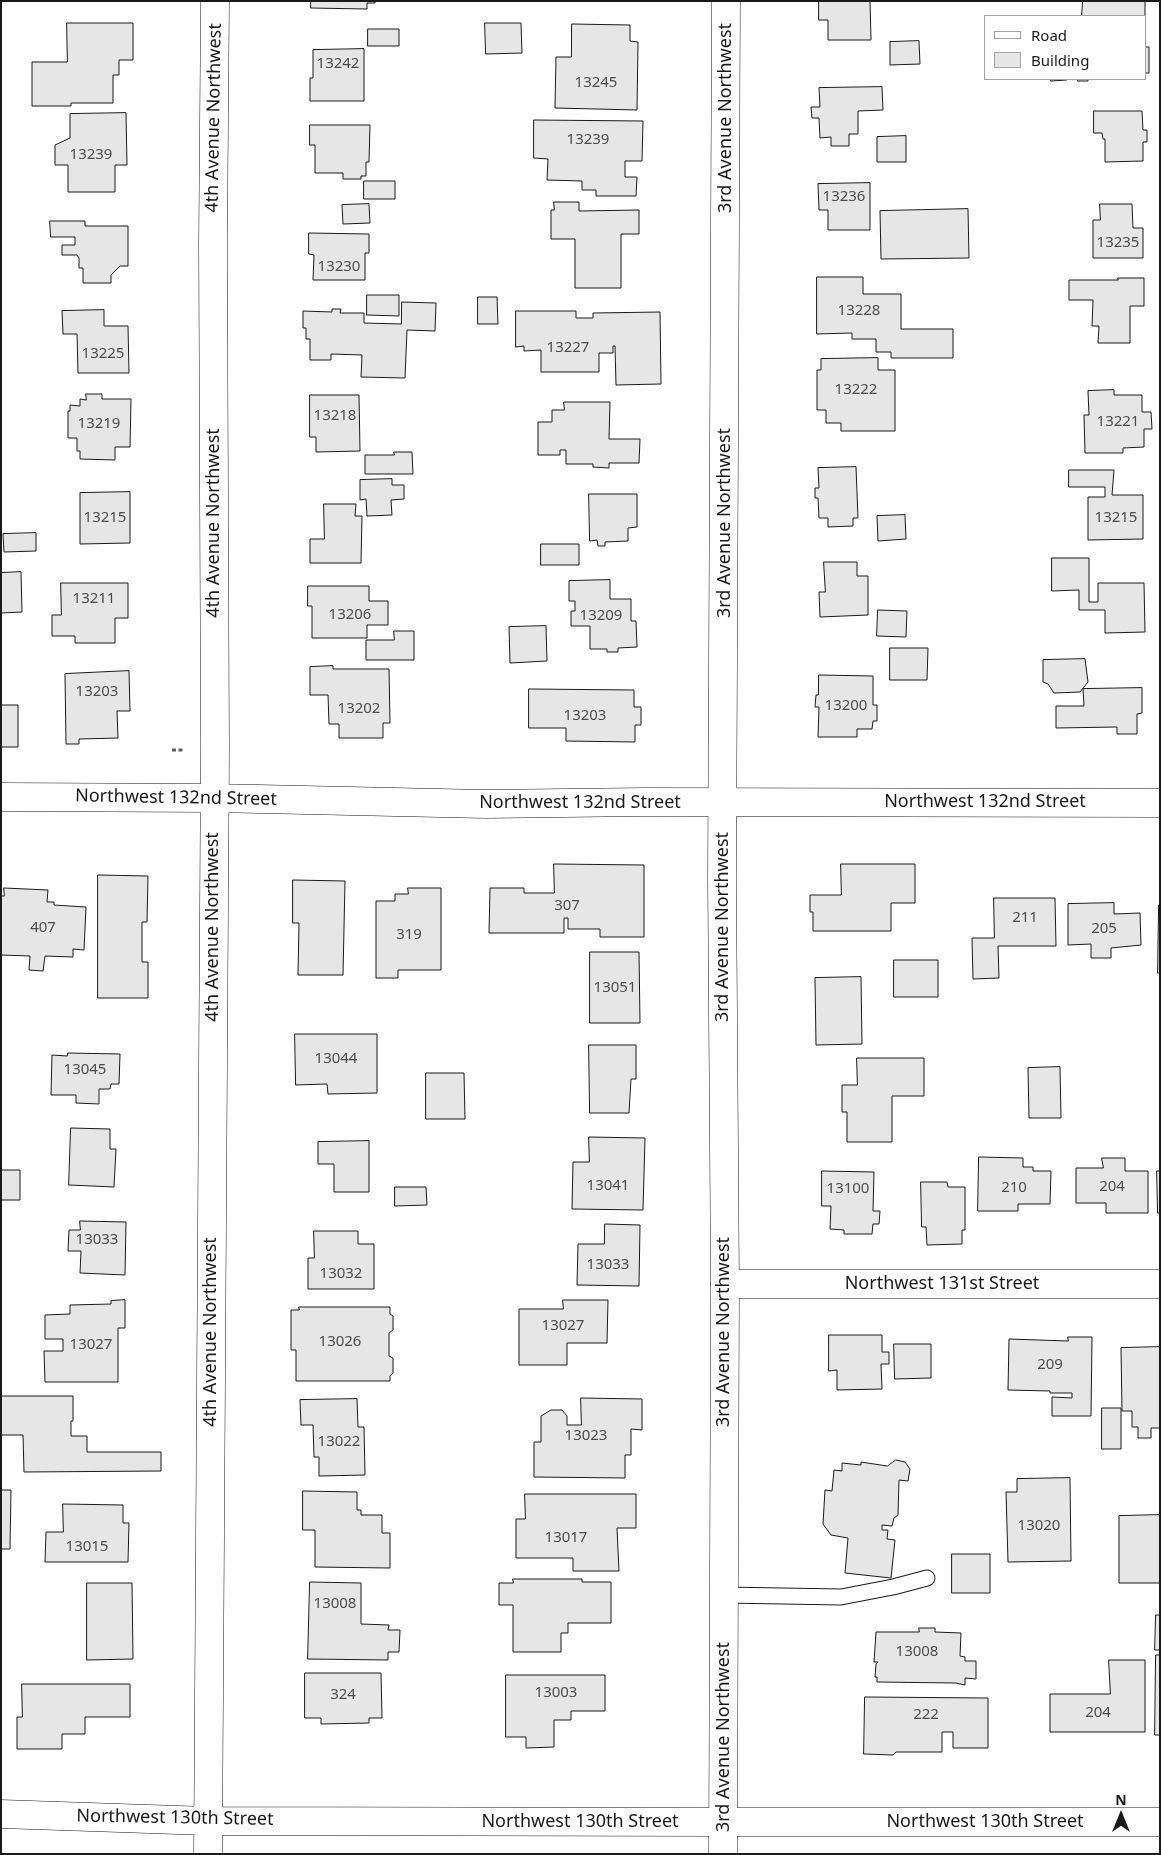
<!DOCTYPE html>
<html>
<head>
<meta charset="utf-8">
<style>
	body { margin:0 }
	#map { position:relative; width:1161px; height:1855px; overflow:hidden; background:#fff; font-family:"Noto Sans",sans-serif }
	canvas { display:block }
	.frame { position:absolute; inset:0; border:2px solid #1a1a1a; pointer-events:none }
	.legend { position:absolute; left:984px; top:15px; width:162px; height:65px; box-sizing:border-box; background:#fff; border:1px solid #a3a3a3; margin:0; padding:6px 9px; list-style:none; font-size:15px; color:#1a1a1a }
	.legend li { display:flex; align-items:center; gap:10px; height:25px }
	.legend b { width:25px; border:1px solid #a3a3a3 }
	.north { position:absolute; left:1096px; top:1790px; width:50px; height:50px; -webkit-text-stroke:4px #fff; paint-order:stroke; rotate:0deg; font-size:14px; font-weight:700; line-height:20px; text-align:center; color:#1a1a1a }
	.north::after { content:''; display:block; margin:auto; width:18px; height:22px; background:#1a1a1a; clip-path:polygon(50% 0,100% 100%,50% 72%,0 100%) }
</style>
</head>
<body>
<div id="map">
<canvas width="1161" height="1855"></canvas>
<div class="frame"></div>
<ul class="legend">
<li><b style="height:6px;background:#fff"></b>Road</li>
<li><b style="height:14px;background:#e6e6e6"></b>Building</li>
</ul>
<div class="north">N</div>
</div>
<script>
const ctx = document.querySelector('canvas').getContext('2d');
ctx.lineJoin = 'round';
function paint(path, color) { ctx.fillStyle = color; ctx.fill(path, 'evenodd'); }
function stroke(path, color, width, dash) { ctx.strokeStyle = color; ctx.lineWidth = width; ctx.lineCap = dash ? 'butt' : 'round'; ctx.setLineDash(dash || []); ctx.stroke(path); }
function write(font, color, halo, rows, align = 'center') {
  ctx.font = font + ' "Noto Sans",sans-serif'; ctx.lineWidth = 4; ctx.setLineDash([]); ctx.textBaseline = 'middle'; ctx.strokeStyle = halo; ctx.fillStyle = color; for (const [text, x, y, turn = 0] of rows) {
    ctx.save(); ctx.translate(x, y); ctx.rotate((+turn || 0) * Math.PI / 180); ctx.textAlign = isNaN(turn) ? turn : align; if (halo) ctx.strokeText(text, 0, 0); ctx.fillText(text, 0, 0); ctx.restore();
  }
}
const building = new Path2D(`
	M 311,1 L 375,1 L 375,3 L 367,3 L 367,9 L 311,8 Z
	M 819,1 L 870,1 L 871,40 L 828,40 L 828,20 L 819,20 Z
	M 1083,1 L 1145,1 L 1145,46 L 1145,16 L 1082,16 Z
	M 67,23 L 133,23 L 133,60 L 119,60 L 119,75 L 113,75 L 113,103 L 71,103 L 71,106 L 32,106 L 32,62 L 67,62 Z
	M 485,23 L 521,23 L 522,53 L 486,54 Z
	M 572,24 L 630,25 L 630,41 L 638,42 L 637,110 L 555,108 L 556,57 L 571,57 Z
	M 368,29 L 399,29 L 399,46 L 368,46 Z
	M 919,41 L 920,64 L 890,65 L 890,42 Z
	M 1145,47 L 1149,47 L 1149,73 L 1145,73 Z
	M 364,49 L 364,101 L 310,101 L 310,78 L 313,78 L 313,50 Z
	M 1051,79 L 1067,79 L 1067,80 L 1051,81 Z
	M 1078,79 L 1088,79 L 1088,81 L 1078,81 Z
	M 882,87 L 883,110 L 858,111 L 858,134 L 849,134 L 849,146 L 831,146 L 831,137 L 820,138 L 819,118 L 812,118 L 811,107 L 820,107 L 819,88 Z
	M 1094,111 L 1142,111 L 1143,130 L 1147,130 L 1147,142 L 1143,142 L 1143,161 L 1105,162 L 1105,139 L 1103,139 L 1102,133 L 1094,133 Z
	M 126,113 L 127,165 L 115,165 L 115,192 L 68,192 L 68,165 L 55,165 L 55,145 L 70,138 L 70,114 Z
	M 534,120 L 643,121 L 642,161 L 625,161 L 625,177 L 637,177 L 636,196 L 596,196 L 596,190 L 582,190 L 582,181 L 547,180 L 548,159 L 534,158 Z
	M 310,125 L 370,125 L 369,162 L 366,162 L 366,176 L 361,176 L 361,179 L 343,179 L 343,173 L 315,173 L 315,145 L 310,145 Z
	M 906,136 L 906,162 L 877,162 L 877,137 Z
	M 364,181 L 395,181 L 395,199 L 364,199 Z
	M 870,183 L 870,230 L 828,230 L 828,210 L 819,210 L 818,184 Z
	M 554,202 L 579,202 L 579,211 L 639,210 L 639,234 L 621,234 L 621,288 L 575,288 L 575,239 L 551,239 L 551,210 L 554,210 Z
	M 369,204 L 370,223 L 343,224 L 342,205 Z
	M 1100,204 L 1132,204 L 1133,228 L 1143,228 L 1143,258 L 1093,258 L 1093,220 L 1100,220 Z
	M 968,209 L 969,258 L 881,259 L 880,211 Z
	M 50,221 L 85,221 L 85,226 L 128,226 L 128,266 L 120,266 L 111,275 L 111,283 L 83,283 L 83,268 L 79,268 L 79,258 L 77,255 L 62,255 L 62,245 L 75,245 L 75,237 L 51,237 Z
	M 309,233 L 369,234 L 369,253 L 365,253 L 365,280 L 313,280 L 314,255 L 309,254 Z
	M 817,277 L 863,277 L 863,294 L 901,294 L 901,329 L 953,329 L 953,358 L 891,358 L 891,352 L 876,352 L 876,339 L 852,339 L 852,333 L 817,334 Z
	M 1118,278 L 1144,278 L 1144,306 L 1130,306 L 1130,343 L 1098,343 L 1099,326 L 1092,326 L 1093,300 L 1069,300 L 1069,280 L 1118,280 Z
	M 367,295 L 399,295 L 399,316 L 367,315 Z
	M 478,297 L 497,297 L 498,324 L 478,324 Z
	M 402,302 L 436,303 L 435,331 L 407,330 L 405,378 L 361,377 L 362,355 L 331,354 L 331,360 L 310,360 L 310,339 L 306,339 L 306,328 L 303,328 L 303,311 L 332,312 L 332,309 L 341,309 L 340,313 L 364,313 L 364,323 L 401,324 Z
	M 104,310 L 104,326 L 128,326 L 129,373 L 78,373 L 77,334 L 63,334 L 62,311 Z
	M 516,311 L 576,311 L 576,318 L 593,318 L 593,313 L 660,312 L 661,384 L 616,385 L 615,346 L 613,346 L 613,353 L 599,353 L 599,372 L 541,372 L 541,350 L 524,351 L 524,346 L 516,347 Z
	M 878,358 L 878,370 L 895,370 L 895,431 L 841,431 L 841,423 L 826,423 L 826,410 L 817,410 L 817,370 L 821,370 L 821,359 Z
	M 1114,390 L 1114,395 L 1142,395 L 1142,412 L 1151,412 L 1152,429 L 1144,429 L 1144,447 L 1123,448 L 1123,453 L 1085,453 L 1084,415 L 1089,415 L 1088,391 Z
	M 86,394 L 102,394 L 102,399 L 131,399 L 130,447 L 115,447 L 115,460 L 80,459 L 80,451 L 77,451 L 77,438 L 68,438 L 68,411 L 70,411 L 70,405 L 80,406 L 80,399 L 86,400 Z
	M 310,395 L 359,395 L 360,451 L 316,452 L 316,437 L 310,437 Z
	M 564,402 L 610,402 L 609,439 L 640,439 L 639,463 L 609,463 L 609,468 L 593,467 L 593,464 L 566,464 L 566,450 L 560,450 L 560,455 L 538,455 L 538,422 L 552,422 L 552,410 L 564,410 Z
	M 394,452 L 412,452 L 413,474 L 365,474 L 365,455 L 394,455 Z
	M 856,467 L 858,518 L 853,518 L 853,526 L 828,527 L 828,518 L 819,518 L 818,498 L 815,498 L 815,488 L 819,488 L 818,468 Z
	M 1069,470 L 1114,470 L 1112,495 L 1143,495 L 1143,539 L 1088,540 L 1088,497 L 1105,497 L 1105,487 L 1069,487 Z
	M 392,479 L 392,485 L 404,485 L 404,499 L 391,500 L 392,515 L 367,516 L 366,499 L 360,500 L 360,480 Z
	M 130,492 L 130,543 L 80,544 L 80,493 Z
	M 589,494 L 637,494 L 637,527 L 628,528 L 628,541 L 605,542 L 605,546 L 598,546 L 597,540 L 590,541 Z
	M 324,504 L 356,504 L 355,516 L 362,516 L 361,563 L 310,563 L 310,539 L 324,539 Z
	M 905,515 L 906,539 L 878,541 L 877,516 Z
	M 36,533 L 36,551 L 4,552 L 3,534 Z
	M 541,544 L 579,544 L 579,565 L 541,565 Z
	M 1052,558 L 1089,558 L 1089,602 L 1098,602 L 1098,583 L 1144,583 L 1145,632 L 1105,633 L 1105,610 L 1079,610 L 1079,590 L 1052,591 Z
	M 824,562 L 857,562 L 857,576 L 868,576 L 868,615 L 820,617 L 819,592 L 825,592 Z
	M 21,572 L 22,612 L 1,613 L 1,573 Z
	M 610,580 L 610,599 L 631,599 L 631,621 L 636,621 L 637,647 L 618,648 L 618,652 L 607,652 L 607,649 L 590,649 L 590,626 L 571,626 L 571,611 L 575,611 L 575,601 L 569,601 L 569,581 Z
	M 61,583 L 128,583 L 128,618 L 115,618 L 115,643 L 75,643 L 75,636 L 52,636 L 52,615 L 61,615 Z
	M 308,586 L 369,586 L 369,601 L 388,601 L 388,625 L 367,625 L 367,638 L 312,638 L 312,606 L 308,606 Z
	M 878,610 L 907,611 L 906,637 L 877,636 Z
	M 546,626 L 547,661 L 510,663 L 509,627 Z
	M 394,631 L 414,631 L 414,660 L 366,660 L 366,640 L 394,640 Z
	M 890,648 L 928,648 L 927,680 L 890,680 Z
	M 1085,659 L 1088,682 L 1080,692 L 1054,693 L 1048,684 L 1043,682 L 1043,660 Z
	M 333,666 L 333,669 L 389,669 L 390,723 L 383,723 L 383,738 L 339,738 L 339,724 L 329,724 L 328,695 L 310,695 L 310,667 Z
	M 129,671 L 130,711 L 117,711 L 118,738 L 79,739 L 79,744 L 66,744 L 65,674 Z
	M 819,675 L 873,676 L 873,705 L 877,705 L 877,721 L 873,721 L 872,729 L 857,729 L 857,737 L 818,737 L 819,707 L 815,707 L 816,695 L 818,695 Z
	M 1142,688 L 1142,713 L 1137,714 L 1137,734 L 1117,734 L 1117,727 L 1056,728 L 1056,706 L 1084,706 L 1083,689 Z
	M 529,689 L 634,690 L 634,707 L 641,707 L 641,725 L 635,725 L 635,742 L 566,741 L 566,728 L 529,728 Z
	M 1,705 L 18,705 L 18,747 L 1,747 Z
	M 554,864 L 644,865 L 644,937 L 600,937 L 600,929 L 568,929 L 568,918 L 564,918 L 564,933 L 489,933 L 490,888 L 524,888 L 524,893 L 554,893 Z
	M 841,864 L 915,864 L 915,903 L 891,903 L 891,931 L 813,931 L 813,912 L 810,912 L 810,895 L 841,895 Z
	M 98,875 L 148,876 L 147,922 L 142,922 L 142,962 L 148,962 L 148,998 L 98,998 Z
	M 293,880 L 345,881 L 343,975 L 298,975 L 299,923 L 293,923 Z
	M 4,888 L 48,890 L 47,902 L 54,902 L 54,905 L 86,907 L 84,950 L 73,949 L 73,957 L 45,956 L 43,971 L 29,970 L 30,956 L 1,955 L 1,896 L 4,896 Z
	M 408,888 L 441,888 L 441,970 L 398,970 L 398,978 L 376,978 L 376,901 L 395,901 L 395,894 L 408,894 Z
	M 994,898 L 1055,898 L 1056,946 L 998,946 L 999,978 L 973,979 L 972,938 L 994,938 Z
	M 1114,903 L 1114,914 L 1140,913 L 1141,945 L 1111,948 L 1111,958 L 1091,958 L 1091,944 L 1068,945 L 1068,904 Z
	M 1159,905 L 1160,905 L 1160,973 L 1158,973 Z
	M 590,952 L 639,952 L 640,1023 L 590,1023 Z
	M 894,960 L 938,960 L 938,997 L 894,997 Z
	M 861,977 L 862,1044 L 816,1045 L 815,978 Z
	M 295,1034 L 377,1034 L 377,1093 L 328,1094 L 327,1084 L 296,1085 Z
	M 589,1045 L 636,1045 L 636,1079 L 631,1079 L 629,1113 L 590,1113 Z
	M 68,1053 L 120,1054 L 119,1084 L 111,1084 L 110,1089 L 99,1089 L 99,1104 L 76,1103 L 76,1095 L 51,1095 L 52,1055 L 67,1056 Z
	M 857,1058 L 924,1058 L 924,1096 L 892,1096 L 892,1142 L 847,1142 L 847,1112 L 842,1112 L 842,1085 L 857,1085 Z
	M 1060,1067 L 1061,1118 L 1029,1118 L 1028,1068 Z
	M 426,1073 L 464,1073 L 465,1119 L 426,1119 Z
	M 71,1128 L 110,1129 L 110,1149 L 116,1149 L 114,1187 L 69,1185 Z
	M 589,1137 L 645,1138 L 643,1210 L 572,1209 L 573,1162 L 589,1162 Z
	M 369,1141 L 369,1192 L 334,1192 L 334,1164 L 318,1164 L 318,1142 Z
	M 979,1157 L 1023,1158 L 1023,1167 L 1033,1167 L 1033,1171 L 1051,1171 L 1050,1204 L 1018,1204 L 1018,1211 L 978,1211 Z
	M 1102,1158 L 1125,1158 L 1125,1171 L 1148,1171 L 1148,1213 L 1106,1213 L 1106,1203 L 1076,1203 L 1076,1168 L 1103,1168 Z
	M 1,1170 L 20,1170 L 20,1200 L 1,1200 Z
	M 822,1171 L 874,1172 L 873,1211 L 880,1211 L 879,1224 L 873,1224 L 872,1234 L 844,1234 L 844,1230 L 830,1229 L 831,1206 L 822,1206 Z
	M 1157,1171 L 1160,1171 L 1160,1213 L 1158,1213 Z
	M 921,1182 L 947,1182 L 948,1187 L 965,1187 L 965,1230 L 962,1230 L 962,1244 L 927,1245 L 926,1227 L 922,1227 Z
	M 395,1187 L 426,1187 L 427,1205 L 395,1206 Z
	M 80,1221 L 126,1222 L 125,1275 L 80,1273 L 81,1251 L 68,1251 L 69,1230 L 80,1230 Z
	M 605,1224 L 640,1225 L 639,1286 L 577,1285 L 578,1244 L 604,1244 Z
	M 314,1231 L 358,1231 L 358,1244 L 374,1244 L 374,1289 L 308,1289 L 308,1258 L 314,1258 Z
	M 125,1300 L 125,1328 L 118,1328 L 118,1382 L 45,1382 L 44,1351 L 63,1351 L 63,1339 L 45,1339 L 45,1315 L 70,1314 L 70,1305 L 111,1304 L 111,1301 Z
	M 563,1300 L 608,1300 L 607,1343 L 567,1343 L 567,1365 L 519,1365 L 519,1309 L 563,1309 Z
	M 299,1307 L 390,1307 L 390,1314 L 393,1316 L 393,1330 L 389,1333 L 389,1356 L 393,1358 L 393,1373 L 390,1376 L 390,1381 L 296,1381 L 296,1350 L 291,1350 L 291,1310 L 299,1310 Z
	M 829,1335 L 882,1335 L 882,1352 L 889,1352 L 889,1364 L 881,1364 L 882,1389 L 837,1390 L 837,1370 L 829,1371 Z
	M 1068,1337 L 1092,1337 L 1091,1416 L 1052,1416 L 1052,1397 L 1072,1398 L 1072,1393 L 1050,1393 L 1050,1391 L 1008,1390 L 1009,1339 L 1068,1341 Z
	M 894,1344 L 931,1344 L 931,1378 L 895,1379 Z
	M 1160,1347 L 1160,1428 L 1151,1428 L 1151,1438 L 1138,1438 L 1138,1427 L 1132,1427 L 1132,1411 L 1122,1411 L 1121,1348 Z
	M 1,1396 L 73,1396 L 73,1421 L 71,1421 L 71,1436 L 87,1436 L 87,1452 L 161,1452 L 161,1471 L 24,1472 L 23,1435 L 1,1435 Z
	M 581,1398 L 642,1399 L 642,1430 L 631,1429 L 631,1455 L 625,1455 L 625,1478 L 534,1477 L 534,1442 L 541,1442 L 541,1416 L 551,1410 L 562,1410 L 567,1416 L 567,1425 L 581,1425 Z
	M 357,1399 L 358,1427 L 364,1427 L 365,1475 L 319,1476 L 319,1457 L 314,1457 L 313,1425 L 301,1425 L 300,1400 Z
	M 1102,1408 L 1121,1408 L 1121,1449 L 1102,1449 Z
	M 896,1460 L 905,1462 L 910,1469 L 908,1481 L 899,1480 L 898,1515 L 894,1518 L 892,1526 L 882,1525 L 882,1530 L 888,1530 L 887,1539 L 895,1540 L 891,1578 L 845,1573 L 848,1538 L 831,1535 L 823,1524 L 825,1490 L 832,1491 L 834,1470 L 842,1471 L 842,1463 L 861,1465 L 861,1462 L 887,1466 Z
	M 1070,1478 L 1071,1561 L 1008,1562 L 1006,1492 L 1017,1492 L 1017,1479 Z
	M 1,1490 L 11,1490 L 10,1549 L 1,1549 Z
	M 303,1491 L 357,1492 L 357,1510 L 361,1510 L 361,1515 L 382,1515 L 382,1533 L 390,1533 L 390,1568 L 315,1567 L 315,1530 L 303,1530 Z
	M 525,1494 L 636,1494 L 636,1528 L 617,1528 L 619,1571 L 573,1571 L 573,1558 L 516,1558 L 516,1519 L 525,1519 Z
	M 63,1504 L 123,1505 L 123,1523 L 129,1523 L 128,1562 L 45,1562 L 46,1532 L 63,1532 Z
	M 1160,1515 L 1160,1583 L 1119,1583 L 1119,1516 Z
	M 952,1554 L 990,1554 L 990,1593 L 952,1593 Z
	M 513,1579 L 582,1579 L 582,1582 L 611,1582 L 611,1623 L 568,1623 L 568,1633 L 561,1633 L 561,1652 L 513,1652 L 513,1605 L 499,1605 L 499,1583 L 513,1583 Z
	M 310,1582 L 361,1583 L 361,1624 L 389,1625 L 388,1630 L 400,1630 L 399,1652 L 388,1652 L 388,1660 L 308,1659 Z
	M 87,1583 L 132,1583 L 133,1659 L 87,1660 Z
	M 1156,1615 L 1160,1615 L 1160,1650 L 1155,1650 Z
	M 919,1628 L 935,1628 L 935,1632 L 961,1633 L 960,1656 L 965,1657 L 965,1661 L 976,1661 L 976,1679 L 965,1678 L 965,1685 L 956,1683 L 877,1682 L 877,1677 L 875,1677 L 876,1664 L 878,1662 L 874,1662 L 876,1632 L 919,1632 Z
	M 1156,1655 L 1160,1655 L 1160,1735 L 1155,1735 Z
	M 1109,1660 L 1145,1660 L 1145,1732 L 1050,1732 L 1050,1694 L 1110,1694 Z
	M 305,1673 L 381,1673 L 382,1718 L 369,1718 L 369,1723 L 321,1724 L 321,1718 L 305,1718 Z
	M 506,1675 L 605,1675 L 605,1711 L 571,1711 L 571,1720 L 554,1720 L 554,1747 L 526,1748 L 526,1737 L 506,1737 Z
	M 22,1684 L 130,1684 L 130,1717 L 85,1717 L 85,1734 L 62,1734 L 62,1749 L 17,1749 L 17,1717 L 22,1717 Z
	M 865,1697 L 988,1698 L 988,1748 L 953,1748 L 953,1732 L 942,1732 L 942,1752 L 896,1752 L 893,1755 L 864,1754 Z`);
paint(building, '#e6e6e6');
stroke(building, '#1a1a1a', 1);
const lane = new Path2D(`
	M 724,1595 L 841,1597 L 893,1587 L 927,1578`);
const street = new Path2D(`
	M 1,797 L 214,798 L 485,804 L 644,802 L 1160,803
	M 725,1284 L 1160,1284
	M 1,1814 L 208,1821 L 723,1822
	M 208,1854 L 215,749 L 213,243 L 215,1`);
const secondary = new Path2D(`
	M 723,1822 L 1160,1822
	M 723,1854 L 725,1284 L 722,878 L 726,1`);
stroke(lane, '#1a1a1a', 17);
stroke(street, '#1a1a1a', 29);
stroke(secondary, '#1a1a1a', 29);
stroke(new Path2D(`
	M 172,750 L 184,750`), '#5f5f5f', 3, [4, 2.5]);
stroke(lane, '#fff', 15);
stroke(street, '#fff', 28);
stroke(secondary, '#fff', 28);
write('15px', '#4d4d4d', null, [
	["13242",338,64],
	["13245",596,83],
	["13239",588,140],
	["13239",91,155],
	["13236",844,197],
	["13235",1118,243],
	["13230",339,267],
	["13228",859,311],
	["13227",568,348],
	["13225",103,354],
	["13222",856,390],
	["13218",335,416],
	["13221",1118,422],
	["13219",99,424],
	["13215",105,518],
	["13215",1116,518],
	["13211",94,599],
	["13206",350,615],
	["13209",601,616],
	["13203",97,692],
	["13200",846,706],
	["13202",359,709],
	["13203",585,716],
	["307",567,906],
	["211",1025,918],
	["407",43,928],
	["205",1104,929],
	["319",409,935],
	["13051",615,988],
	["13044",336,1059],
	["13045",85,1070],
	["13041",608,1186],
	["204",1112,1187],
	["210",1014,1188],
	["13100",848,1189],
	["13033",97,1240],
	["13033",608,1265],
	["13032",341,1274],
	["13027",563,1326],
	["13026",340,1342],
	["13027",91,1345],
	["209",1050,1365],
	["13023",586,1436],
	["13022",339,1442],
	["13020",1039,1526],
	["13017",566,1538],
	["13015",87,1547],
	["13008",335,1604],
	["13008",917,1652],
	["13003",556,1693],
	["324",343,1695],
	["204",1098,1713],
	["222",926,1715]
]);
write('18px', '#1a1a1a', '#fff', [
	["4th Avenue Northwest",214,118,-89],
	["3rd Avenue Northwest",726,118,-90],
	["4th Avenue Northwest",214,523,-90],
	["3rd Avenue Northwest",725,523,-90],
	["Northwest 132nd Street",176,798,1],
	["Northwest 132nd Street",985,802],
	["Northwest 132nd Street",580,803],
	["4th Avenue Northwest",213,927,-90],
	["3rd Avenue Northwest",723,927,-90],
	["Northwest 131st Street",942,1284],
	["4th Avenue Northwest",211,1332,-90],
	["3rd Avenue Northwest",724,1332,-90],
	["3rd Avenue Northwest",724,1737,-90],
	["Northwest 130th Street",175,1818,1],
	["Northwest 130th Street",580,1822],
	["Northwest 130th Street",985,1822]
]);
</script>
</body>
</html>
